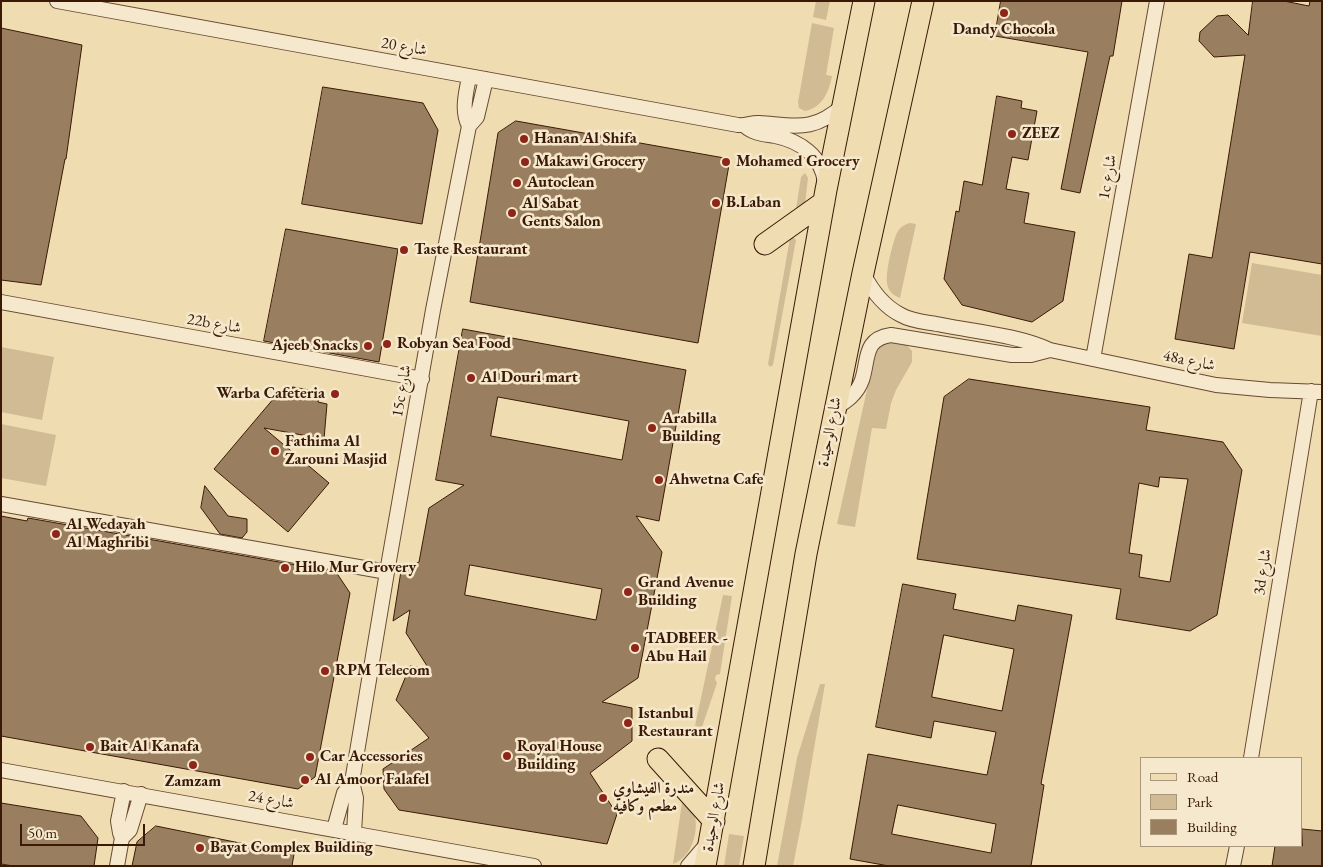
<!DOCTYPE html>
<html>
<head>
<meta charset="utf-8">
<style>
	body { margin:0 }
	#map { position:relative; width:1323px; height:867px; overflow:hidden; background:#f0dcb1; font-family:"EB Garamond",serif }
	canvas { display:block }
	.frame { position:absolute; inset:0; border:2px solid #3a1a07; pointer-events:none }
	.legend { position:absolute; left:1140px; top:757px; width:162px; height:90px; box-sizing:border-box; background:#f5e8cc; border:1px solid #aa967d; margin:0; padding:6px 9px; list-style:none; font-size:15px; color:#3a1a07 }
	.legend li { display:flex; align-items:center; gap:10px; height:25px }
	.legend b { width:25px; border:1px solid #aa967d }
	.scale { position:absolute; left:20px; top:824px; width:125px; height:22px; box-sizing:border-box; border:2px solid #3a1a07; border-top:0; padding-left:6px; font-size:15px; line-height:18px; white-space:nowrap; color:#3a1a07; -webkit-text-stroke:4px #f5e8cc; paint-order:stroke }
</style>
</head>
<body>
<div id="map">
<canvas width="1323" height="867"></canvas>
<div class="frame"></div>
<ul class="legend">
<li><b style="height:6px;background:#f0dcb1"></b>Road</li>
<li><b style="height:14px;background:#d1bb94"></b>Park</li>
<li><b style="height:14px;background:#997f5f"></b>Building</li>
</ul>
<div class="scale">50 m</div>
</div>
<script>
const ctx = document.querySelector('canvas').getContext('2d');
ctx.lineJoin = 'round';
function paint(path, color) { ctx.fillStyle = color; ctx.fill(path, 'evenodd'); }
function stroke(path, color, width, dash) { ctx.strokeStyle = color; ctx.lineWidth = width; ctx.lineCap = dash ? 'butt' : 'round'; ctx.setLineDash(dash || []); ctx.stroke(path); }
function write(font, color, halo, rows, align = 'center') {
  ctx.font = font + ' "EB Garamond",Amiri,serif'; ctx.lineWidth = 5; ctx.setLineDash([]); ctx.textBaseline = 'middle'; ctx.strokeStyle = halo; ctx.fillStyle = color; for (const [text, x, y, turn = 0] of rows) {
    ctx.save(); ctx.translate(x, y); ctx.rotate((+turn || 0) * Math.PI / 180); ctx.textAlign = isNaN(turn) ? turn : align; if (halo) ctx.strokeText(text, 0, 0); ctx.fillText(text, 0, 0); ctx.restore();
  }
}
paint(new Path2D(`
	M 816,1 L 830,1 L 826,20 L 813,17 Z
	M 812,23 L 834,28 L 826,75 L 832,76 C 829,92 822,108 805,111 L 799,108 L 798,102 Z
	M 805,173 L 808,178 L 805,204 L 796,209 L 801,177 Z
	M 910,223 L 916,224 L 900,298 C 895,296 890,293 888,287 C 884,276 892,246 896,235 C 899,228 903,225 910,223 Z
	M 793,237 L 796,240 L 773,365 L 770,367 L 768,364 L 790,238 Z
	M 1252,263 L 1322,275 L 1322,336 L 1242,323 Z
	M 885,340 L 905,343 L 912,351 L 912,362 L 896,390 L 891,403 L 886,429 L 872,428 L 855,527 L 837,524 L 875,354 L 876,349 Z
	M 1,347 L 54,357 L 42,420 L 1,412 Z
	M 1,424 L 56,435 L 46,486 L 1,478 Z
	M 723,595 L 732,596 L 720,674 L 716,675 L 715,679 L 717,683 L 702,727 L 695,726 Z
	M 820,684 L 825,684 L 801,825 L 793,866 L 777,866 L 797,758 Z
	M 683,796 C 687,802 692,808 694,814 C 700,831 691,858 673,864 Z
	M 729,834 L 744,836 L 739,866 L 724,866 Z`), '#d1bb94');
const building = new Path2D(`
	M 1001,1 L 1122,1 L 1113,56 L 1110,56 L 1080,193 L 1061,189 L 1088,52 L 995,36 Z
	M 1253,1 L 1284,1 L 1309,6 L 1310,1 L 1322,1 L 1322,264 L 1250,252 L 1234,349 L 1175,339 L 1189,254 L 1212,258 L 1245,55 L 1214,57 L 1199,41 L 1200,32 L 1217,16 L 1228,15 L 1248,35 Z
	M 1,28 L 82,45 L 66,159 L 65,159 L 41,285 L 1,280 Z
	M 323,87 L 423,103 L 438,130 L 422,224 L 302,204 Z
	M 997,96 L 1022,101 L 1021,108 L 1037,111 L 1028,160 L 1012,157 L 1006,189 L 1029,193 L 1024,223 L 1075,232 L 1063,301 L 1032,322 L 962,305 L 944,279 L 956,211 L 959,212 L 964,181 L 982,185 Z
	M 516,121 L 730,159 L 698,343 L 470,302 L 498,133 Z
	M 286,229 L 398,249 L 379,362 L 264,341 Z
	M 463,329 L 686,370 L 659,521 L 636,516 L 662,552 L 638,678 L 602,702 L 632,708 L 632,741 L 590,773 L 617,814 L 607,844 L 399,810 L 384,789 L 383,769 L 429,738 L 396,700 L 410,666 L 429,669 L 406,633 L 410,610 L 393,621 L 401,571 L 419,562 L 429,508 L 464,485 L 436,480 ZM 498,397 L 629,421 L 622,460 L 491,436 ZM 470,565 L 602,589 L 596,620 L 465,595 Z
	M 969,379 L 1150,407 L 1146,430 L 1223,442 L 1242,470 L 1217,615 L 1190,631 L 1116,619 L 1121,589 L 917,559 L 944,397 ZM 1160,477 L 1188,479 L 1170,582 L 1139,577 L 1142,555 L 1129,553 L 1139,483 L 1158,487 Z
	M 293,387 L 320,392 L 318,402 L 327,404 L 324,439 L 264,428 L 329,483 L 288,532 L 214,469 L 280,391 L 291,394 Z
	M 205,486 L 228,516 L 247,519 L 247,532 L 242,538 L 220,534 L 201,508 Z
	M 1,516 L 27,521 L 28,518 L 336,572 L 350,593 L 315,777 L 298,789 L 1,736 Z
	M 903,584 L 956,594 L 953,609 L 1015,621 L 1018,605 L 1072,615 L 1041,784 L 1044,785 L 1031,866 L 889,866 L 850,859 L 868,754 L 987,775 L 996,732 L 934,721 L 931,738 L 876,727 ZM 944,635 L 1014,649 L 1002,711 L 932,697 ZM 898,805 L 996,824 L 991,853 L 892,834 Z
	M 1,803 L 81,816 L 98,838 L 94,866 L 13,866 L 1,864 Z
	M 156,826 L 294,854 L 292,866 L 132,866 L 137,842 Z
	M 1302,829 L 1322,831 L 1322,866 L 1272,866 L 1275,846 L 1302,846 Z`);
paint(building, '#997f5f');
stroke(building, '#3a1a07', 1);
const minor = new Path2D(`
	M 57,1 L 738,125 C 746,126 752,122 760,123 C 798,126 813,132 844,105
	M 469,77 C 466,93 461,111 469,126
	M 745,126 C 754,134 764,134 775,136 C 800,141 822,156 825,183
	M 863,273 C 872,291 883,306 901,315 C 913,322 928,322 942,325 C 977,332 1017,335 1050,350 L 1216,385 L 1270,390 L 1322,392
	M 1,302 L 422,379
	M 1093,359 L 1157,1
	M 835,408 C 847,401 857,394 862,380 C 869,359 863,339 891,335 L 1012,355 L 1031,355 L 1050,350
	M 1,504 L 387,572
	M 1251,758 L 1311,391
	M 1,770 L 534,866
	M 352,782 L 356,798 L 354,833
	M 334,829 L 344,793 L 352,782 L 387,572 L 433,310 L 469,126 L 477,117 L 486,79
	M 122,838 L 130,830 L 141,794
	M 117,866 L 122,838 L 120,833 L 118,821 L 124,791
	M 688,866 L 707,844
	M 1233,866 L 1237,846`);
const primary = new Path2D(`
	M 765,244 L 824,202
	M 658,759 L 714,821
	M 705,866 L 826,190 L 864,1
	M 754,866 L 806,554 L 863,273 L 923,1`);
stroke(minor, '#684a32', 16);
stroke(primary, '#3a1a07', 23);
stroke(minor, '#f5e8cc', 14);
stroke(primary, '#f0dcb1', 21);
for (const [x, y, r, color] of [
	[1004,13,5,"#8f2418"],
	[1012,134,5,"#8f2418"],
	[524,139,5,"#8f2418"],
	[525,162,5,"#8f2418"],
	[726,162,5,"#8f2418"],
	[517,183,5,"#8f2418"],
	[716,203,5,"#8f2418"],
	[512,213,5,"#8f2418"],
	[404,250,5,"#8f2418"],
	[387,344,5,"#8f2418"],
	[368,346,5,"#8f2418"],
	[471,378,5,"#8f2418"],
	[335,394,5,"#8f2418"],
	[652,428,5,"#8f2418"],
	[275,451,5,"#8f2418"],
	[659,480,5,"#8f2418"],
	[56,534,5,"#8f2418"],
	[285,568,5,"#8f2418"],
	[628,592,5,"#8f2418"],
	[635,648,5,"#8f2418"],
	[325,671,5,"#8f2418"],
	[628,723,5,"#8f2418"],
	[90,747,5,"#8f2418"],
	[507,756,5,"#8f2418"],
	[310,757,5,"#8f2418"],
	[193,765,5,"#8f2418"],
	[305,780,5,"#8f2418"],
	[603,798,5,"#8f2418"],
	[200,848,5,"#8f2418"]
]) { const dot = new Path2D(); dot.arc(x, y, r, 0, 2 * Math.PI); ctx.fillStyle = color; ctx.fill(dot); stroke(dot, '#f5e8cc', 2); }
write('bold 16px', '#3a1a07', '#f5e8cc', [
	["Dandy Chocola",1004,30,"center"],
	["ZEEZ",1022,134],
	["Hanan Al Shifa",534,139],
	["Makawi Grocery",535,162],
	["Mohamed Grocery",736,162],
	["Autoclean",527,183],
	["B.Laban",726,203],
	["Al Sabat",522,204],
	["Gents Salon",522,222],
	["Taste Restaurant",414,250],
	["Robyan Sea Food",397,344],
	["Ajeeb Snacks",358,346,"right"],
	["Al Douri mart",481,378],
	["Warba Cafeteria",325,394,"right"],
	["Arabilla",662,419],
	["Building",662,437],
	["Fathima Al",285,442],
	["Zarouni Masjid",285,460],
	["Ahwetna Cafe",669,480],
	["Al Wedayah",66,525],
	["Al Maghribi",66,543],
	["Hilo Mur Grovery",295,568],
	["Grand Avenue",638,583],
	["Building",638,601],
	["TADBEER -",645,639],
	["Abu Hail",645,657],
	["RPM Telecom",335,671],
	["Istanbul",638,714],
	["Restaurant",638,732],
	["Bait Al Kanafa",100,747],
	["Royal House",517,747],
	["Building",517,765],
	["Car Accessories",320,757],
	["Al Amoor Falafel",315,780],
	["Zamzam",193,782,"center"],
	["مندرة الفيشاوي",613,789],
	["مطعم وكافيه",613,807],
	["Bayat Complex Building",210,848]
], 'left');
write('16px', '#3a1a07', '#f5e8cc', [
	["شارع 20",404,47,10],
	["1c شارع",1108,177,-80],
	["22b شارع",214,324,10],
	["48a شارع",1189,361,12],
	["15c شارع",402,391,-80],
	["شارع الوحيدة",830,432,-79],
	["3d شارع",1263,572,-81],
	["شارع 24",271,800,10],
	["شارع الوحيدة",714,817,-80]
]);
</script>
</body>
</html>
